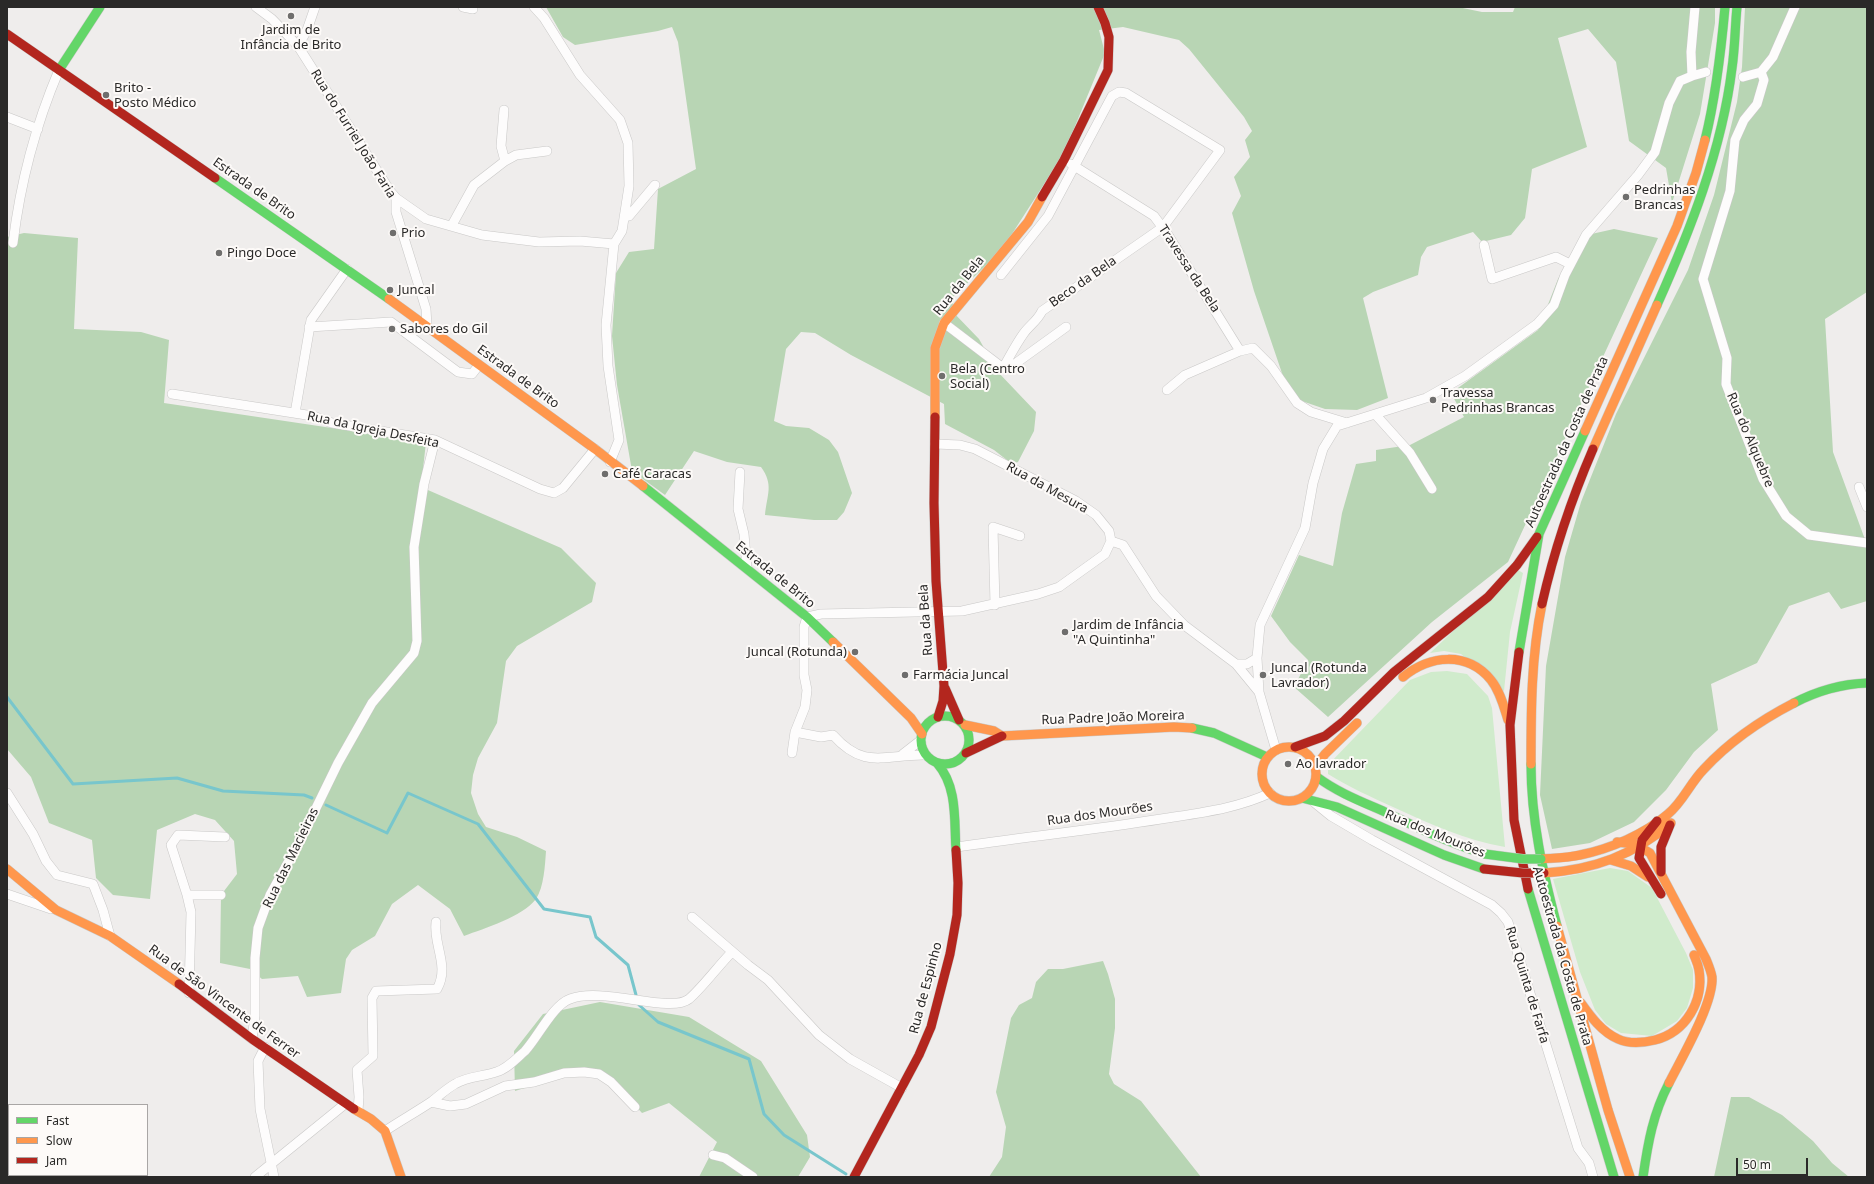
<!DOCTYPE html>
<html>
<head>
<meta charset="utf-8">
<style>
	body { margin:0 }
	#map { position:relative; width:1874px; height:1184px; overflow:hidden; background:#efedec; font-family:"Noto Sans",sans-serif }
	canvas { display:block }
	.frame { position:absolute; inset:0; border:8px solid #2a2928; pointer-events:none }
	.legend { position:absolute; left:8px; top:1104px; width:140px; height:72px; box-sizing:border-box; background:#fdfaf8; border:1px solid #a9a6a5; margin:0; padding:5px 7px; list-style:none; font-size:12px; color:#2a2928 }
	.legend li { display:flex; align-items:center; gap:8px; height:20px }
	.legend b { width:20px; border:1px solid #a9a6a5 }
	.scale { position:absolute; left:1736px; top:1158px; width:72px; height:18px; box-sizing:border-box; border:2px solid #2a2928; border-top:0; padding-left:5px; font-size:12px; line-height:14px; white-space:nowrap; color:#2a2928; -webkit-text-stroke:3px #fdfaf8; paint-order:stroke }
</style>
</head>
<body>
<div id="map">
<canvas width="1874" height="1184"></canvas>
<div class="frame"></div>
<ul class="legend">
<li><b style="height:5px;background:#63d668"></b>Fast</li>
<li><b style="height:5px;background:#ff974d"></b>Slow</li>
<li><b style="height:5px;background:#b3261e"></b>Jam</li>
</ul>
<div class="scale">50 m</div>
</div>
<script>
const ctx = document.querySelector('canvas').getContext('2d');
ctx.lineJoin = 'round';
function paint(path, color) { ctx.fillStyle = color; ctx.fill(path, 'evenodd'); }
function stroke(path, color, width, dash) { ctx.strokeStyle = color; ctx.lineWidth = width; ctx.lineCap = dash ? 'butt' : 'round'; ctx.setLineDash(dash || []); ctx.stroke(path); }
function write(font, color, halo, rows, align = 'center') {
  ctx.font = font + ' "Noto Sans",sans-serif'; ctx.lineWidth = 4; ctx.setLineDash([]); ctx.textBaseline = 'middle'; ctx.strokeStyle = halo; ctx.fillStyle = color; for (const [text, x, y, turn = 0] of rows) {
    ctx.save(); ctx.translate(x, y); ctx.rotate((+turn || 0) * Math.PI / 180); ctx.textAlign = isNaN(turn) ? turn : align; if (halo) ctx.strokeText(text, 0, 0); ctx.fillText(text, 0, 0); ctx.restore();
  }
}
paint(new Path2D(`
	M 1518,570 L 1523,573 L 1510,632 L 1504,691 L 1461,654 L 1444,651 L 1430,653 Z
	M 1447,671 L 1467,674 L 1488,696 L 1492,708 L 1505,847 C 1465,840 1430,824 1393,807 C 1371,797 1349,787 1328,774 L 1328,765 L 1410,680 L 1431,672 Z
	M 1610,868 L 1628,871 L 1652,888 L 1686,953 L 1693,970 L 1693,988 L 1687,1008 L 1677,1021 L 1652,1036 L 1621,1033 L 1606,1024 L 1595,1010 L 1580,972 L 1553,879 Z`), '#d0ebcc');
paint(new Path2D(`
	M 546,7 L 1458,7 L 1482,12 L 1513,12 L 1515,7 L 1715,7 L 1715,23 L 1700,114 L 1672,203 L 1666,168 L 1629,141 L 1616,62 L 1588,29 L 1558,38 L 1587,147 L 1532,169 L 1525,218 L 1511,235 L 1482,242 L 1473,232 L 1427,247 L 1421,257 L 1418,275 L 1373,292 L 1363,298 L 1388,398 L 1357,410 L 1325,409 L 1296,399 L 1284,379 L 1254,291 L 1232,213 L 1241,196 L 1234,177 L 1250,157 L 1245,140 L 1252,131 L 1244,117 L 1189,49 L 1179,40 L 1123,27 L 1099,30 L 1105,53 L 1064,153 L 1001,251 L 954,296 L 952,311 L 979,339 L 997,371 L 1036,412 L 1034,431 L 1018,462 L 1012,464 L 994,450 L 945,424 L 944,404 L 851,355 L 815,333 L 801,332 L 786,349 L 774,421 L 786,426 L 809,428 L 829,440 L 838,452 L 852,493 L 844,512 L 837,520 L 814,520 L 765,515 C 767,494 774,485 761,467 L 727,462 L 694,451 L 665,495 L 632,471 L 617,385 L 612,336 L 616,273 L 629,252 L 654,249 L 658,189 L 696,169 L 678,42 L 672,27 L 658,31 L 575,45 L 563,37 Z
	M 1745,7 L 1867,7 L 1867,292 L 1825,319 L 1833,452 L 1867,545 L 1867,601 L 1841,609 L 1829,592 L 1789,606 L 1757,663 L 1711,684 L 1718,730 L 1694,752 L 1666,790 L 1634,822 L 1590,843 L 1552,849 L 1540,795 L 1546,666 L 1565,557 L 1581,502 L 1616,414 L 1688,270 L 1714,195 L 1737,102 L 1742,67 Z
	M 1614,229 L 1658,238 L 1508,562 L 1432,622 L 1328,717 L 1294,687 L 1308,660 L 1290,642 L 1271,616 L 1299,555 L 1333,566 L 1342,513 L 1356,464 L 1376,461 L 1376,450 L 1410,445 L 1464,417 L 1451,393 L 1538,330 L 1558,279 L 1574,249 L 1587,235 Z
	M 24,233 L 78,238 L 74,329 L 141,332 L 169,340 L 164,403 L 426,442 L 421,487 L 561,548 L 596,583 L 592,602 L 517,646 L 506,661 L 497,723 L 478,758 L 473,775 L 471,793 L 478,814 L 486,827 L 517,837 L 546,851 C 545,865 544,887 536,899 C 522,917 485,928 464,936 L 450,909 L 418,885 L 392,904 L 375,936 L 352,950 L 346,959 L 341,993 L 307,997 L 298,976 L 262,979 L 250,969 L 220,963 L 221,895 L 237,874 L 234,841 L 215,820 L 195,814 L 157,830 L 150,899 L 113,895 L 96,878 L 92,840 L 49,823 L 31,777 L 7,749 L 7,237 Z
	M 1103,961 L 1108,974 L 1115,999 L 1115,1028 L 1109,1074 L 1114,1084 L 1141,1101 L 1201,1177 L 989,1177 L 1002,1157 L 1006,1127 L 996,1092 L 1011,1018 L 1019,1005 L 1032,998 L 1036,982 L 1048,969 L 1063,969 Z
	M 600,1002 L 689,1017 L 761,1061 L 807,1135 L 810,1157 L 798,1177 L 699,1177 L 717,1142 L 669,1103 L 642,1113 L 613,1081 L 595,1073 L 556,1078 L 515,1091 L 514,1051 L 543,1014 Z
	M 1731,1097 L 1749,1097 L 1782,1115 L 1813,1141 L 1832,1163 L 1849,1177 L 1714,1177 Z`), '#b8d5b4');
stroke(new Path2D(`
	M 7,697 L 73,784 L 177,778 L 223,791 L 304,795 L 312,798
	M 326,805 L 387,833 L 408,793 L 478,824 L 544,909 L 590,917 L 596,937 L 628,965 L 636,995
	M 639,1005 L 658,1022 L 749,1059 L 764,1114 L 784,1135 L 846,1174`), '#78c6cc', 3);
const street = new Path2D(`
	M 256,7 L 272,19 L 298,46 L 390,191 L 396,198 L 426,219 L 482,235 L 539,242 L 580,241 L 614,244
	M 463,7 L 473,9
	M 534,7 L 544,18 L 580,75 L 620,120 L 628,143 L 629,186 L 622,231 L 614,244 L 606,325 L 608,366 L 619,440 L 610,462
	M 298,46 L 307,30 L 315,7
	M 1761,72 L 1764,80 L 1757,104 L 1744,120 L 1735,140 L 1730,191 L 1703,279 L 1727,358 L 1726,384 L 1763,479 L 1786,516 L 1809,535 L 1867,543
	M 1692,76 L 1691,52 L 1695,7
	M 1743,77 L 1761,72 L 1773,57 L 1795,7
	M 504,110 L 501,146 L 505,161
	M 7,117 L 38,129
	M 1071,164 L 1154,216 L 1168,235 L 1240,351
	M 396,198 L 396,212 L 426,309 L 427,326
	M 625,217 L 629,216 L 655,185
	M 452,225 L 474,185 L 505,161 L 516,155 L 547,151
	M 13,243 C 20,185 36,124 59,70
	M 1484,245 L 1492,279 L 1556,257 L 1570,264
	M 1001,275 L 1048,216 L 1112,96 L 1119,92 L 1126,93 L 1220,150 L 1163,227 L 1042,311 C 1038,320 1030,325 1024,333 C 1016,344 1010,356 1003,368
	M 944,323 L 1003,368
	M 309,327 L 391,322 L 458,372 L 472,374 L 479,365
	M 1003,368 L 1012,366 L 1066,327
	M 1167,390 L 1185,375 L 1240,351 L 1253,348 L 1271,366 L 1297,403 L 1311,412 L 1347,423
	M 172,394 L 313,416 L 332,423 L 435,440 L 540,489 L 554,493 L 563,488 L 595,449
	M 295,413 L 311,320 L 347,269
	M 1375,414 L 1410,453 L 1432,489
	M 740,472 L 738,509 L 744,534 L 747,568
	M 1859,487 L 1867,507
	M 1111,541 L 1123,545 L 1156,596 L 1184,625 L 1236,664 L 1259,692
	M 995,605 L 993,527 L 1020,536
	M 1236,664 L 1247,664 L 1257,658
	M 795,732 L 821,737 L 833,735 C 865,771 885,754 926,755
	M 1276,750 L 1259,692 L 1257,658 L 1260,625 L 1305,528 L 1313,483 L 1323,449 L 1337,426 L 1426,398 L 1465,376 L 1537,324 L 1554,305 L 1565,275 L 1586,235 L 1638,175 L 1655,152 L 1669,103 L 1680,81 L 1692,76 L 1706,72
	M 792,753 L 795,732 L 805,707 L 807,690 L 804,675 L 804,627 L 807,617 L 821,614 L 962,611 L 1038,594 L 1059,587 L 1105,554 L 1111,541 L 1109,531 L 1096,515 L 1076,501 L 975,449 L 960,445 L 935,444
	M 903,754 L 921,740
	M 7,793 L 33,834 L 46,861 L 57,875 L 93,884 L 103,910 L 110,936
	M 1315,803 L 1331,816 L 1372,840 L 1492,905 L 1501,913 L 1508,922 L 1578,1148 L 1589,1163 L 1593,1177
	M 956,847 C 1024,837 1093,830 1161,819 C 1198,813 1236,809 1270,793
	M 7,894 L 51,909
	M 187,895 L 221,895
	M 692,917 L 748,965 L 768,980 L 819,1035 L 850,1059 L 902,1088
	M 189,993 L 191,912 L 187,895 L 171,845 L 178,835 L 225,837
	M 252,1039 L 255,1016 L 255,958 L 258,928 L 270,895 L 300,841 L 338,763 L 372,703 L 414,653 L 417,641 L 414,547 L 424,484 L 435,440
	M 265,1047 L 258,1061 L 260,1109 L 274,1177
	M 431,1102 L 450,1106 L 466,1104 L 505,1086 L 534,1082 L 564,1073 L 584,1072 L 599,1074 L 611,1082 L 635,1107
	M 358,1111 L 359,1097 L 357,1070 L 373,1056 L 372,998 L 376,991 L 437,989 C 450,966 433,945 436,922
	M 385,1131 C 400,1121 416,1112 431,1102 C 439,1096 446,1089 455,1084 C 468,1076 482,1077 496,1072 C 507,1069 516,1059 525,1051 C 538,1037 553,1005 570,999 C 602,986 670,1014 689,999 C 702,988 719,965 732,952
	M 713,1155 L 725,1158 L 753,1177
	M 255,1177 L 345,1104`);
const fast = new Path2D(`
	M 59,70 L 100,7
	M 1705,140 C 1716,96 1721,52 1725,7
	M 215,178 L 389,299
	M 1657,305 C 1690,231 1722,150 1732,68 C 1735,48 1735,27 1737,7
	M 643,486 L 807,617 L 833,642
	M 1519,652 L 1539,534 L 1585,431
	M 1794,703 C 1817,691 1841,684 1867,683
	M921 740a24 24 0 1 1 48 0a24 24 0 1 1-48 0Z
	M 1192,728 L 1214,733 L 1267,757
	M 937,763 C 958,787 954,821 956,850
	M 1531,764 C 1531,820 1543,873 1557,926
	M 1317,777 C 1337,792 1360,801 1383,811 C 1416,827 1449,843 1485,854
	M 1302,798 L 1337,807 L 1444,855 L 1484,869
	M 1528,889 L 1614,1177
	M 1643,1177 C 1648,1142 1653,1114 1669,1083`);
const slow = new Path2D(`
	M 389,299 L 595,449 L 643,486
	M 935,417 L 935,348 L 944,323 L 1028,222 L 1042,197
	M 1585,431 L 1677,226 L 1696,173 L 1705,140
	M 1593,449 L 1657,305
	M 833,642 L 911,718 L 922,734
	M 1403,677 C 1430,655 1467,651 1491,680 C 1500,691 1504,707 1508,720
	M 965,725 L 994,731 L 1002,736 L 1174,727 L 1192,728
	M1262 774a27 27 0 1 1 54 0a27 27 0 1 1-54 0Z
	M 1531,764 C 1531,711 1531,657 1542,604
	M 1316,766 L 1325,754 L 1357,723
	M 1617,842 L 1635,844 L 1650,853 L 1706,959 C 1708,964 1711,971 1712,977 C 1714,1003 1681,1059 1669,1083
	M 1541,859 C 1554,858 1567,858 1580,855 C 1610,849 1645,834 1668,814 C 1683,802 1690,783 1704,769 C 1729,742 1761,720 1794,703
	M 1611,860 L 1631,866 L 1648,877
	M 7,869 L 56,910 L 110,936 L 179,984
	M 1544,873 C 1593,870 1634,855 1671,823
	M 1557,926 L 1608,1110 L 1630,1177
	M 1581,1003 C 1591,1017 1602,1032 1618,1039 C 1629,1044 1643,1043 1655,1040 C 1686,1032 1704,1001 1699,970 C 1698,964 1696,960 1694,955
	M 354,1109 L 371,1119 L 385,1131 L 401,1177`);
const jam = new Path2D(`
	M 7,34 L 215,178
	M 1042,197 L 1064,160 L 1108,70 L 1109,37 L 1105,23 L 1098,7
	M 935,417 L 934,503 L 936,581 L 944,686 L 943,701 L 938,717
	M 1542,604 C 1554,551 1571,500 1593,449
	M 1519,652 L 1510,725 L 1514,820 L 1528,889
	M 945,688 L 959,720
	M 1295,747 L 1325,736 L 1344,721 L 1394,672 L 1488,597 L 1517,565 L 1537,537
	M 966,753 L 1002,736
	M 1657,821 L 1642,840 L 1639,858 L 1661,894
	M 1661,872 L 1661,847 L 1670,825
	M 179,984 L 252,1039 L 354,1109
	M 854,1177 L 919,1055 L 931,1027 L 950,954 L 957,915 L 958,883 L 956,850`);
stroke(street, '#c9c8c7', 10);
stroke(fast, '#c9c8c7', 10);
stroke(slow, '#c9c8c7', 10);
stroke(jam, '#c9c8c7', 10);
stroke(street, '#fdfcfc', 9);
stroke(fast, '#63d668', 9);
stroke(slow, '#ff974d', 9);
stroke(jam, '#b3261e', 9);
const fastBridge = new Path2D(`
	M 1485,854 L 1523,859 L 1541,859`);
const jamBridge = new Path2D(`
	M 1484,869 L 1523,873 L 1544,873`);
stroke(fastBridge, '#c9c8c7', 10, []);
stroke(jamBridge, '#c9c8c7', 10, []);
stroke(fastBridge, '#63d668', 9);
stroke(jamBridge, '#b3261e', 9);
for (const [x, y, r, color] of [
	[291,16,4,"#6f6e6d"],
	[106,95,4,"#6f6e6d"],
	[1626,197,4,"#6f6e6d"],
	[393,233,4,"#6f6e6d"],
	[219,253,4,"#6f6e6d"],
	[390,290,4,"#6f6e6d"],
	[392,329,4,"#6f6e6d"],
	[942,376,4,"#6f6e6d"],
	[1433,400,4,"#6f6e6d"],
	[605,474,4,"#6f6e6d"],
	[1065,632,4,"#6f6e6d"],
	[855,652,4,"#6f6e6d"],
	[905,675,4,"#6f6e6d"],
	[1263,675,4,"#6f6e6d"],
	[1288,764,4,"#6f6e6d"]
]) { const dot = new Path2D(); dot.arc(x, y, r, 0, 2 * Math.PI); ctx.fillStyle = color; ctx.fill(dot); stroke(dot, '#fdfaf8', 1.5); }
write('13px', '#2a2928', '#fdfaf8', [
	["Jardim de",291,30,"center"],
	["Infância de Brito",291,45,"center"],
	["Brito -",114,88],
	["Posto Médico",114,103],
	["Pedrinhas",1634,190],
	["Brancas",1634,205],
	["Prio",401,233],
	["Pingo Doce",227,253],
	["Juncal",398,290],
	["Sabores do Gil",400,329],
	["Bela (Centro",950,369],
	["Social)",950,384],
	["Travessa",1441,393],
	["Pedrinhas Brancas",1441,408],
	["Café Caracas",613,474],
	["Jardim de Infância",1073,625],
	["\"A Quintinha\"",1073,640],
	["Juncal (Rotunda)",847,652,"right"],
	["Juncal (Rotunda",1271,668],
	["Lavrador)",1271,683],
	["Farmácia Juncal",913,675],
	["Ao lavrador",1296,764]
], 'left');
write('13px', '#2a2928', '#fdfaf8', [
	["Rua do Furriel João Faria",353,134,58],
	["Estrada de Brito",254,189,35],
	["Travessa da Bela",1189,269,57],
	["Beco da Bela",1083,282,-35],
	["Rua da Bela",959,286,-51],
	["Estrada de Brito",518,377,36],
	["Rua da Igreja Desfeita",373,430,12],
	["Rua do Alquebre",1750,440,67],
	["Autoestrada da Costa de Prata",1567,442,-66],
	["Rua da Mesura",1047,488,29],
	["Estrada de Brito",775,575,39],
	["Rua da Bela",926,620,-94],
	["Rua Padre João Moreira",1113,718,-2],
	["Rua dos Mourões",1100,814,-8],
	["Rua dos Mourões",1435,834,22],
	["Rua das Macieiras",291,858,-64],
	["Autoestrada da Costa de Prata",1562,956,74],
	["Rua Quinta de Farfa",1527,985,73],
	["Rua de Espinho",926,988,-75],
	["Rua de São Vincente de Ferrer",224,1002,36]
]);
</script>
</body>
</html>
